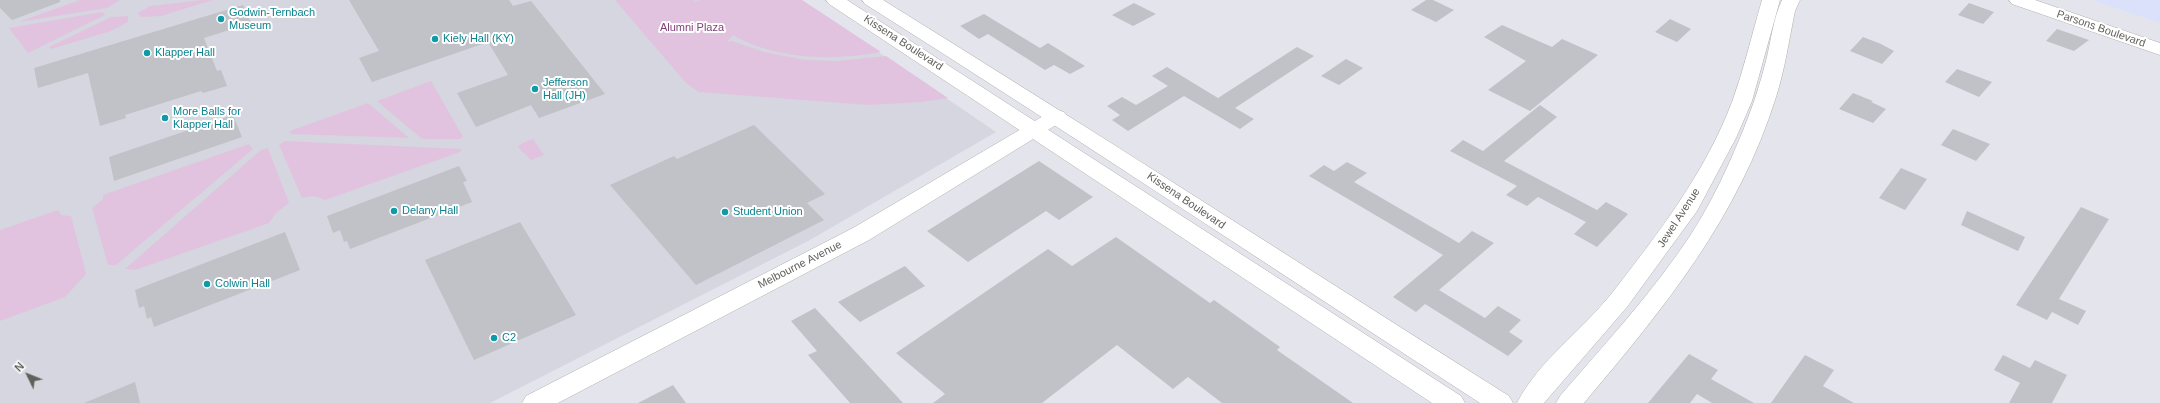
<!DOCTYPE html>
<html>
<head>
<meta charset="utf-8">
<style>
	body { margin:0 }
	#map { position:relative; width:2160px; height:403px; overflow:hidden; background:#e4e5ec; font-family:Helvetica,sans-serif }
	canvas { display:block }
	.north { position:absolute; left:8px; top:355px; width:40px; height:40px; -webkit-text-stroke:3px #fff; paint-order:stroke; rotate:313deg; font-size:11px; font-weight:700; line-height:16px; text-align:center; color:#62605c }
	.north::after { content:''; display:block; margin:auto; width:14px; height:18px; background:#62605c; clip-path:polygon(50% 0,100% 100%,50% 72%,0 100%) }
</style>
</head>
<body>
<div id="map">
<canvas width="2160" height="403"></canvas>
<div class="north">N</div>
</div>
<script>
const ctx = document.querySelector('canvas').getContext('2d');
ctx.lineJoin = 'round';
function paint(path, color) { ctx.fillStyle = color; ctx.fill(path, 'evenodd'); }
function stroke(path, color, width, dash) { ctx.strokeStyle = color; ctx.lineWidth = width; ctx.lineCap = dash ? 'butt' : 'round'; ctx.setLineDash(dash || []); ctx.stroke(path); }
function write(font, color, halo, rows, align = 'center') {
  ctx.font = font + ' Helvetica,sans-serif'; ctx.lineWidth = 4; ctx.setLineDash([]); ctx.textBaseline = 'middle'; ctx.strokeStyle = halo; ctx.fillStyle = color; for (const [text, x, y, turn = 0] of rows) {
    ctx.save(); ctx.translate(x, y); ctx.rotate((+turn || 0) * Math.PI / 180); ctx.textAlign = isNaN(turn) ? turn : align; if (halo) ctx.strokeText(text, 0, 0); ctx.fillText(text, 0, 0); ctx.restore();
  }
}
paint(new Path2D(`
	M 2091,0 L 2160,0 L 2160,23 Z`), '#dbe1fa');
paint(new Path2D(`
	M 0,0 L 802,0 L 996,132 L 810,240 L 490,403 L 0,403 Z`), '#d5d6df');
paint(new Path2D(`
	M 80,0 L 120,0 L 107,8 L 18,22 Z
	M 203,0 L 213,0 L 161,16 L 141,17 L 138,13 L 150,6 Z
	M 615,0 L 695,0 L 694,2 L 701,0 L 802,0 L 881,52 C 834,61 776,60 733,35 L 727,42 L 732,41 L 764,52 L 805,60 L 837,61 L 886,56 L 948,98 L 921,102 L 868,105 L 699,92 L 686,83 Z
	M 102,12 L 105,15 L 28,53 L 9,28 Z
	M 128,16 L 128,22 L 111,31 L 51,49 L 49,47 L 111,17 Z
	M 431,81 L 463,137 L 459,139 L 422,139 L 377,101 Z
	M 368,103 L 409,138 L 291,134 L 290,131 Z
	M 533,139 L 544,155 L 531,160 L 518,147 L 522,143 Z
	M 285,141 L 462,149 L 460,152 L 325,200 L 314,196 L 302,198 L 279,145 Z
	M 249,144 L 253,149 L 116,265 L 108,265 L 92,208 L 103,199 L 103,195 Z
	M 268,148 L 289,203 L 277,212 L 269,223 L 135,270 L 125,269 L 261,150 Z
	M 58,210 L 61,215 L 71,216 L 86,274 L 65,297 L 0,321 L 0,230 Z`), '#e1c3e0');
paint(new Path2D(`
	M 0,0 L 60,0 L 60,2 L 12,20 L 0,8 Z
	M 349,0 L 509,0 L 513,6 L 531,1 L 605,94 L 539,118 L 531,105 L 476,127 L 457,93 L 508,75 L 488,42 L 372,82 L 359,58 L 379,51 Z
	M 1426,0 L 1433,0 L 1454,10 L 1436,22 L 1411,10 Z
	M 1134,3 L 1156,14 L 1133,26 L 1112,15 Z
	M 1969,3 L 1994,12 L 1983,24 L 1958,15 Z
	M 243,5 L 251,23 L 204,38 L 217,71 L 221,70 L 227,86 L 203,93 L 201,91 L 125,115 L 126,118 L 100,126 L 88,73 L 38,88 L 34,68 Z
	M 984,14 L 1040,48 L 1048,43 L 1085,66 L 1070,74 L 1054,65 L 1045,70 L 988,34 L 979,39 L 960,26 Z
	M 1670,19 L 1691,29 L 1677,42 L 1655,32 Z
	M 1502,25 L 1552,47 L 1562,39 L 1598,55 L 1530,111 L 1488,90 L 1526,61 L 1484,37 Z
	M 2057,29 L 2089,40 L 2074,51 L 2046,41 Z
	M 1863,37 L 1881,44 L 1894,51 L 1882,64 L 1850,51 Z
	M 1297,47 L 1314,56 L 1235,108 L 1254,119 L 1240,129 L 1184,96 L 1128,131 L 1112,120 L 1120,115 L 1107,106 L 1122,97 L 1136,105 L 1168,86 L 1152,76 L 1167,67 L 1218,98 Z
	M 1346,59 L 1363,68 L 1339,85 L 1321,76 Z
	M 1957,69 L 1992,82 L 1979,97 L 1945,82 Z
	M 1853,93 L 1873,101 L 1871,102 L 1886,109 L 1873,123 L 1839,109 Z
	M 1540,105 L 1557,117 L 1504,161 L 1597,210 L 1606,202 L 1628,214 L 1597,247 L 1574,234 L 1586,222 L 1538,197 L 1527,206 L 1506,195 L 1517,186 L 1450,151 L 1463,140 L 1483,151 Z
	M 233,115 L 242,137 L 114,181 L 109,157 Z
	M 754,125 L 825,194 L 807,203 L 824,220 L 696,285 L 610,185 L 674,156 L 677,159 Z
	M 1953,129 L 1990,144 L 1976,161 L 1941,145 Z
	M 1039,161 L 1093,197 L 1059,220 L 1046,211 L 968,262 L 927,231 Z
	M 1347,162 L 1367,173 L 1354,182 L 1459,243 L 1472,231 L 1494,243 L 1439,290 L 1485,318 L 1498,306 L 1521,320 L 1509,332 L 1523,341 L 1508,356 L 1425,304 L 1416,312 L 1393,297 L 1443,255 L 1309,176 L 1324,165 L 1334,171 Z
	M 459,166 L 467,181 L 463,182 L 472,202 L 350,249 L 347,241 L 344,242 L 340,230 L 333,233 L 327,216 Z
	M 1901,168 L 1927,179 L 1905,210 L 1879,198 Z
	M 2081,207 L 2109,219 L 2059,299 L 2086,311 L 2078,325 L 2052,312 L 2047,320 L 2016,305 Z
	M 1967,211 L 2025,237 L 2018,251 L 1961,225 Z
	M 520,222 L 576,315 L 474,360 L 425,260 Z
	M 285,232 L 300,270 L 154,327 L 151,317 L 147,319 L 144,306 L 139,308 L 135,290 Z
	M 1116,237 L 1210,303 L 1214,300 L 1280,347 L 1277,350 L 1353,403 L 1222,403 L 1188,377 L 1173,389 L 1117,345 L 1042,403 L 933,403 L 945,394 L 896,353 L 1048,249 L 1072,266 Z
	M 905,266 L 925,286 L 860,322 L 838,302 Z
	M 815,308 L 903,403 L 850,403 L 808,355 L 817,351 L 791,321 Z
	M 1689,354 L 1718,370 L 1711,379 L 1754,403 L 1712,403 L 1697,394 L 1690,403 L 1648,403 Z
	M 1805,355 L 1834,370 L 1823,386 L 1854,403 L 1771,403 Z
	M 2003,355 L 2030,368 L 2035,360 L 2067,375 L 2052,403 L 2009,403 L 2020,383 L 1994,370 Z
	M 135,382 L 140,403 L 84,403 Z
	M 673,385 L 686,403 L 638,403 Z`), '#c0c2c8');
const street = new Path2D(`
	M 1057,110 L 1064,112 L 1067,116 L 1064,120 L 869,240 L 558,403 L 522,403 L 526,396 L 853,228 L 1050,112 Z`);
const secondary = new Path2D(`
	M 826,0 L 847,0 L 1461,396 L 1465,403 L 1432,403 L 829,4 Z
	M 862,0 L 883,0 C 1093,130 1300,264 1509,396 L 1513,403 L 1480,403 C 1275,270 1071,134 865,4 Z
	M 1762,0 L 1780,0 L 1752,101 L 1736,138 L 1697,211 L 1627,307 L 1544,403 L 1517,403 C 1539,360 1582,331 1612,293 C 1658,234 1705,173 1732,102 C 1744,69 1752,34 1762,0 Z
	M 1782,0 L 1800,0 L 1795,11 C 1789,40 1785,69 1776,97 C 1738,218 1665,307 1584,403 L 1556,403 L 1560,396 C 1605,344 1652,293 1690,236 C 1712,202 1729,165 1744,128 C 1753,106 1760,84 1766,61 C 1771,41 1773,19 1782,0 Z
	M 2009,0 L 2035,0 L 2160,43 L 2160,55 L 2012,4 Z`);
stroke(street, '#b2b1ad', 1);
stroke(secondary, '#b2b0ac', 1);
paint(street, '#fff');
paint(secondary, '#fff');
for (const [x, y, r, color] of [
	[221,19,4,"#0f9aa8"],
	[435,39,4,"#0f9aa8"],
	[147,53,4,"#0f9aa8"],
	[535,89,4,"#0f9aa8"],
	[165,118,4,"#0f9aa8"],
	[394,211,4,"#0f9aa8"],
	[725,212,4,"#0f9aa8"],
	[207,284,4,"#0f9aa8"],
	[494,338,4,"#0f9aa8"]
]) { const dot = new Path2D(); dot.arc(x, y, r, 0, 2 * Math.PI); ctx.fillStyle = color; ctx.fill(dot); stroke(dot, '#fff', 1.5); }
write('11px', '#0d838f', '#fff', [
	["Godwin-Ternbach",229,13],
	["Museum",229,26],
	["Kiely Hall (KY)",443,39],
	["Klapper Hall",155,53],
	["Jefferson",543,83],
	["Hall (JH)",543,96],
	["More Balls for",173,112],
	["Klapper Hall",173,125],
	["Delany Hall",402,211],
	["Student Union",733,212],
	["Colwin Hall",215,284],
	["C2",502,338]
], 'left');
write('11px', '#7f3e78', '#fff', [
	["Alumni Plaza",692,28]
]);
write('11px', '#62605c', '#fff', [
	["Parsons Boulevard",2101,29,19],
	["Kissena Boulevard",903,43,33],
	["Kissena Boulevard",1186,201,34],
	["Jewel Avenue",1679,218,-57],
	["Melbourne Avenue",800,265,-27]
]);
</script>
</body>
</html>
